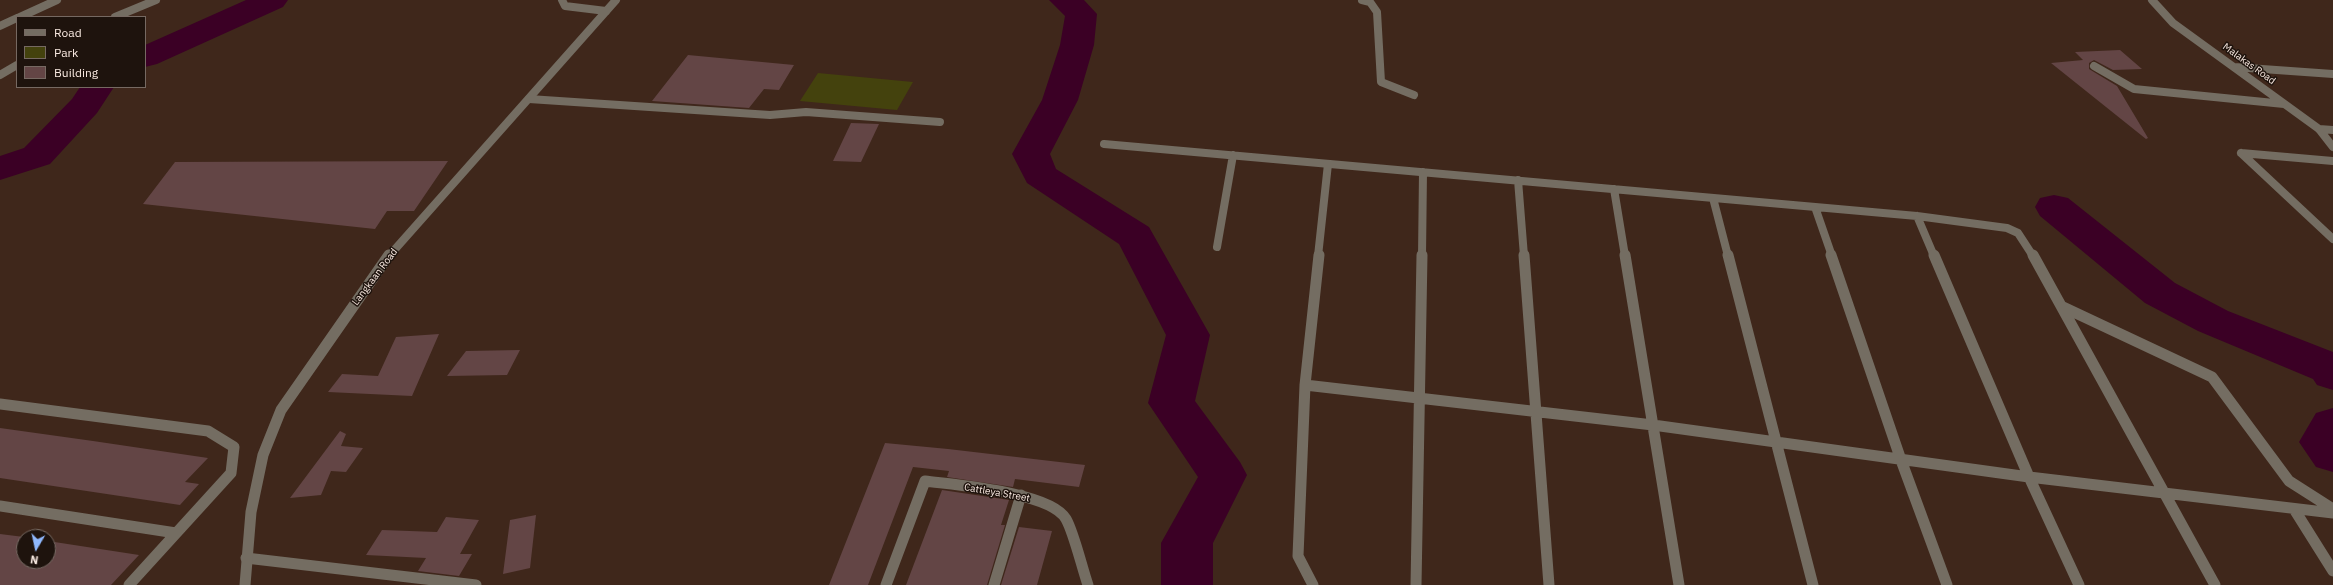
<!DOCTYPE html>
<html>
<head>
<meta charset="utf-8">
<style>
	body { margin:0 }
	#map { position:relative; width:2333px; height:585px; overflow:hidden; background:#3f271b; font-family:"IBM Plex Sans",sans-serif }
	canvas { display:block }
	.legend { position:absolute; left:16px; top:16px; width:130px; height:72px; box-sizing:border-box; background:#1e130d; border:1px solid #766962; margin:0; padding:5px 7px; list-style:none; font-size:12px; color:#f9e9e1 }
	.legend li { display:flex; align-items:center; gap:8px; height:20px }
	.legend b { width:20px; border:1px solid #766962 }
	.north { position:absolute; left:16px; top:529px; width:40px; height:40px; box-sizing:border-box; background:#1e130d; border:1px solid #766962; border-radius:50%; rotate:189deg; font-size:11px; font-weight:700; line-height:16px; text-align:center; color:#f9e9e1 }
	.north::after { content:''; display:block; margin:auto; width:14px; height:18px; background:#8fb8fd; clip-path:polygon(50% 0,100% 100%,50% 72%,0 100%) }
</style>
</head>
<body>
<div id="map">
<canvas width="2333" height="585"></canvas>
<ul class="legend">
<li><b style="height:5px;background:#746d62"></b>Road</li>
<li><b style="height:11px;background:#44420d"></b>Park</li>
<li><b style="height:11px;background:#634545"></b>Building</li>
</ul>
<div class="north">N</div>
</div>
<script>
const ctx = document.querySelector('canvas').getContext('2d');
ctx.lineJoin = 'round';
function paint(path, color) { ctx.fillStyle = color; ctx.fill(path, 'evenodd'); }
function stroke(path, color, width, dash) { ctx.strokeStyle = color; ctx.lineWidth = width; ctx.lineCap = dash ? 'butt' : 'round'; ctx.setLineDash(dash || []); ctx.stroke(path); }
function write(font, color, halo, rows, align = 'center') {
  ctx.font = font + ' "IBM Plex Sans",sans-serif'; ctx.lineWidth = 3; ctx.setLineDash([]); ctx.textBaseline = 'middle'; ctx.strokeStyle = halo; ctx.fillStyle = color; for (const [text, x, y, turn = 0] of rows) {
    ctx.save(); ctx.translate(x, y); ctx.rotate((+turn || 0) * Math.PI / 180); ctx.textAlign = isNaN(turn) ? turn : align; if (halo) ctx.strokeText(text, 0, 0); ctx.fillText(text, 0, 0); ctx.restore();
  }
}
paint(new Path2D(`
	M 818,73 L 913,82 L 897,110 L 800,101 Z`), '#44420d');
paint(new Path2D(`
	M 246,0 L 288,0 L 283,7 L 157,64 L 145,67 L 145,45 Z
	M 1049,0 L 1084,0 L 1097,14 L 1094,45 L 1078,100 L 1050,154 L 1056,169 L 1149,227 L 1210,335 L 1195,401 L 1240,462 L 1247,475 L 1213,543 L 1213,585 L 1161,585 L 1161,543 L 1198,477 L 1148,403 L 1166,335 L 1119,244 L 1027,183 L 1012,154 L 1042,100 L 1060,45 L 1065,16 Z
	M 80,87 L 114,87 L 97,113 L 50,164 L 0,180 L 0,156 L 24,148 L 72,99 Z
	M 2054,195 L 2068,198 L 2175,283 L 2228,311 L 2333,352 L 2333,390 L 2317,385 L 2313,379 L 2198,331 L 2145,303 L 2040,216 L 2035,207 L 2040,198 Z
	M 2333,408 L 2333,472 L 2316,467 L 2299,442 L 2316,413 Z`), '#3b0025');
paint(new Path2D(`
	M 2120,50 L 2142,69 L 2113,70 L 2094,60 L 2089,63 L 2089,69 L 2117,86 L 2148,138 L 2146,139 L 2051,63 L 2083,60 L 2075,52 Z
	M 688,55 L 794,65 L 779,90 L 764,89 L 749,108 L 652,101 Z
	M 851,123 L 879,124 L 861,162 L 833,161 Z
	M 448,161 L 414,211 L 387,211 L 375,229 L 143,204 L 175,162 Z
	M 439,334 L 412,396 L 328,392 L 342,374 L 378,376 L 396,337 Z
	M 520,350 L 507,375 L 447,376 L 466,351 Z
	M 0,428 L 93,441 L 208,458 L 185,482 L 199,484 L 180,505 L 0,478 Z
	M 340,431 L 346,434 L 341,446 L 363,448 L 346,472 L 331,471 L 321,495 L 290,498 Z
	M 885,443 L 948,449 L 1085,465 L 1079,487 L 1015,479 L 1013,487 L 947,477 L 949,471 L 913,467 L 868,585 L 829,585 Z
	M 942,490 L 1009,500 L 1001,525 L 1005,525 L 987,585 L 906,585 Z
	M 536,515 L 530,568 L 503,574 L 510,520 Z
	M 446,517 L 479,520 L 460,554 L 472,554 L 459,576 L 418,571 L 426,558 L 366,555 L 382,530 L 437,532 Z
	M 1019,527 L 1052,531 L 1037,585 L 1001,585 Z
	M 0,534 L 24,537 L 24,561 L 48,561 L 48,541 L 139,555 L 111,585 L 0,585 Z`), '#634545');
stroke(new Path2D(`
	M 529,99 L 770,115 L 806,112 L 940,122`), '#746d62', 8);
stroke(new Path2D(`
	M 562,0 L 565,6 L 606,11
	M 1362,0 L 1370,2 L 1377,12 L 1381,82 L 1414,95
	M 2152,0 L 2173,23 L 2319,129 L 2333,147
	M 20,17 L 57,0
	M 115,17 L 156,0
	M 0,26 L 17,18
	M 2094,66 L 2134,89 L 2284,104
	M 2234,67 L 2333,74
	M 0,75 L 17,65
	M 2319,129 L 2333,130
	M 1104,144 L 1917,216 L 2007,228 L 2018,233 L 2033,256
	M 2241,153 L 2333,239
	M 2241,153 L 2333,161
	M 1518,180 L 1524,256
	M 1614,189 L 1625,256
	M 1713,198 L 1728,256
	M 1815,207 L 1832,256
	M 1917,216 L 1934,256
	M 1217,247 L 1233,155
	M 1318,256 L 1328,164
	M 1422,256 L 1423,172`), '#746d62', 8);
stroke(new Path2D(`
	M 1524,255 L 1549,585
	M 1625,255 L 1679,585
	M 1728,255 L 1813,585
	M 1831,255 L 1901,460 L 1947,585
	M 1934,255 L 2029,477 L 2079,585
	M 2033,255 L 2215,585
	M 2063,307 L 2212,377 L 2289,481 L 2333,509
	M 1305,385 L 1653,425 L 2029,477 L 2333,513
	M 0,404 L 208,431 L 234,447 L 231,473 L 129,585
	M 0,506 L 176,533
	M 2294,509 L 2333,571
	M 246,558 L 476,585
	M 886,585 L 925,481 C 955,485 1051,492 1066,519 C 1074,533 1082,568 1088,585
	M 994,585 L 1021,495
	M 1313,585 L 1298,556 L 1305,385 L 1319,255
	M 1416,585 L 1422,255`), '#746d62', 11);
stroke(new Path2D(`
	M 389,256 L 616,0`), '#746d62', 8);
stroke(new Path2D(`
	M 245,585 L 251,512 L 263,455 L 281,410 L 389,255`), '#746d62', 11);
write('10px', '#f9e9e1', '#1e130d', [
	["Malakas Road",2249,64,36],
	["Langkaan Road",375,277,-53],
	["Cattleya Street",997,493,10]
]);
</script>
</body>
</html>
